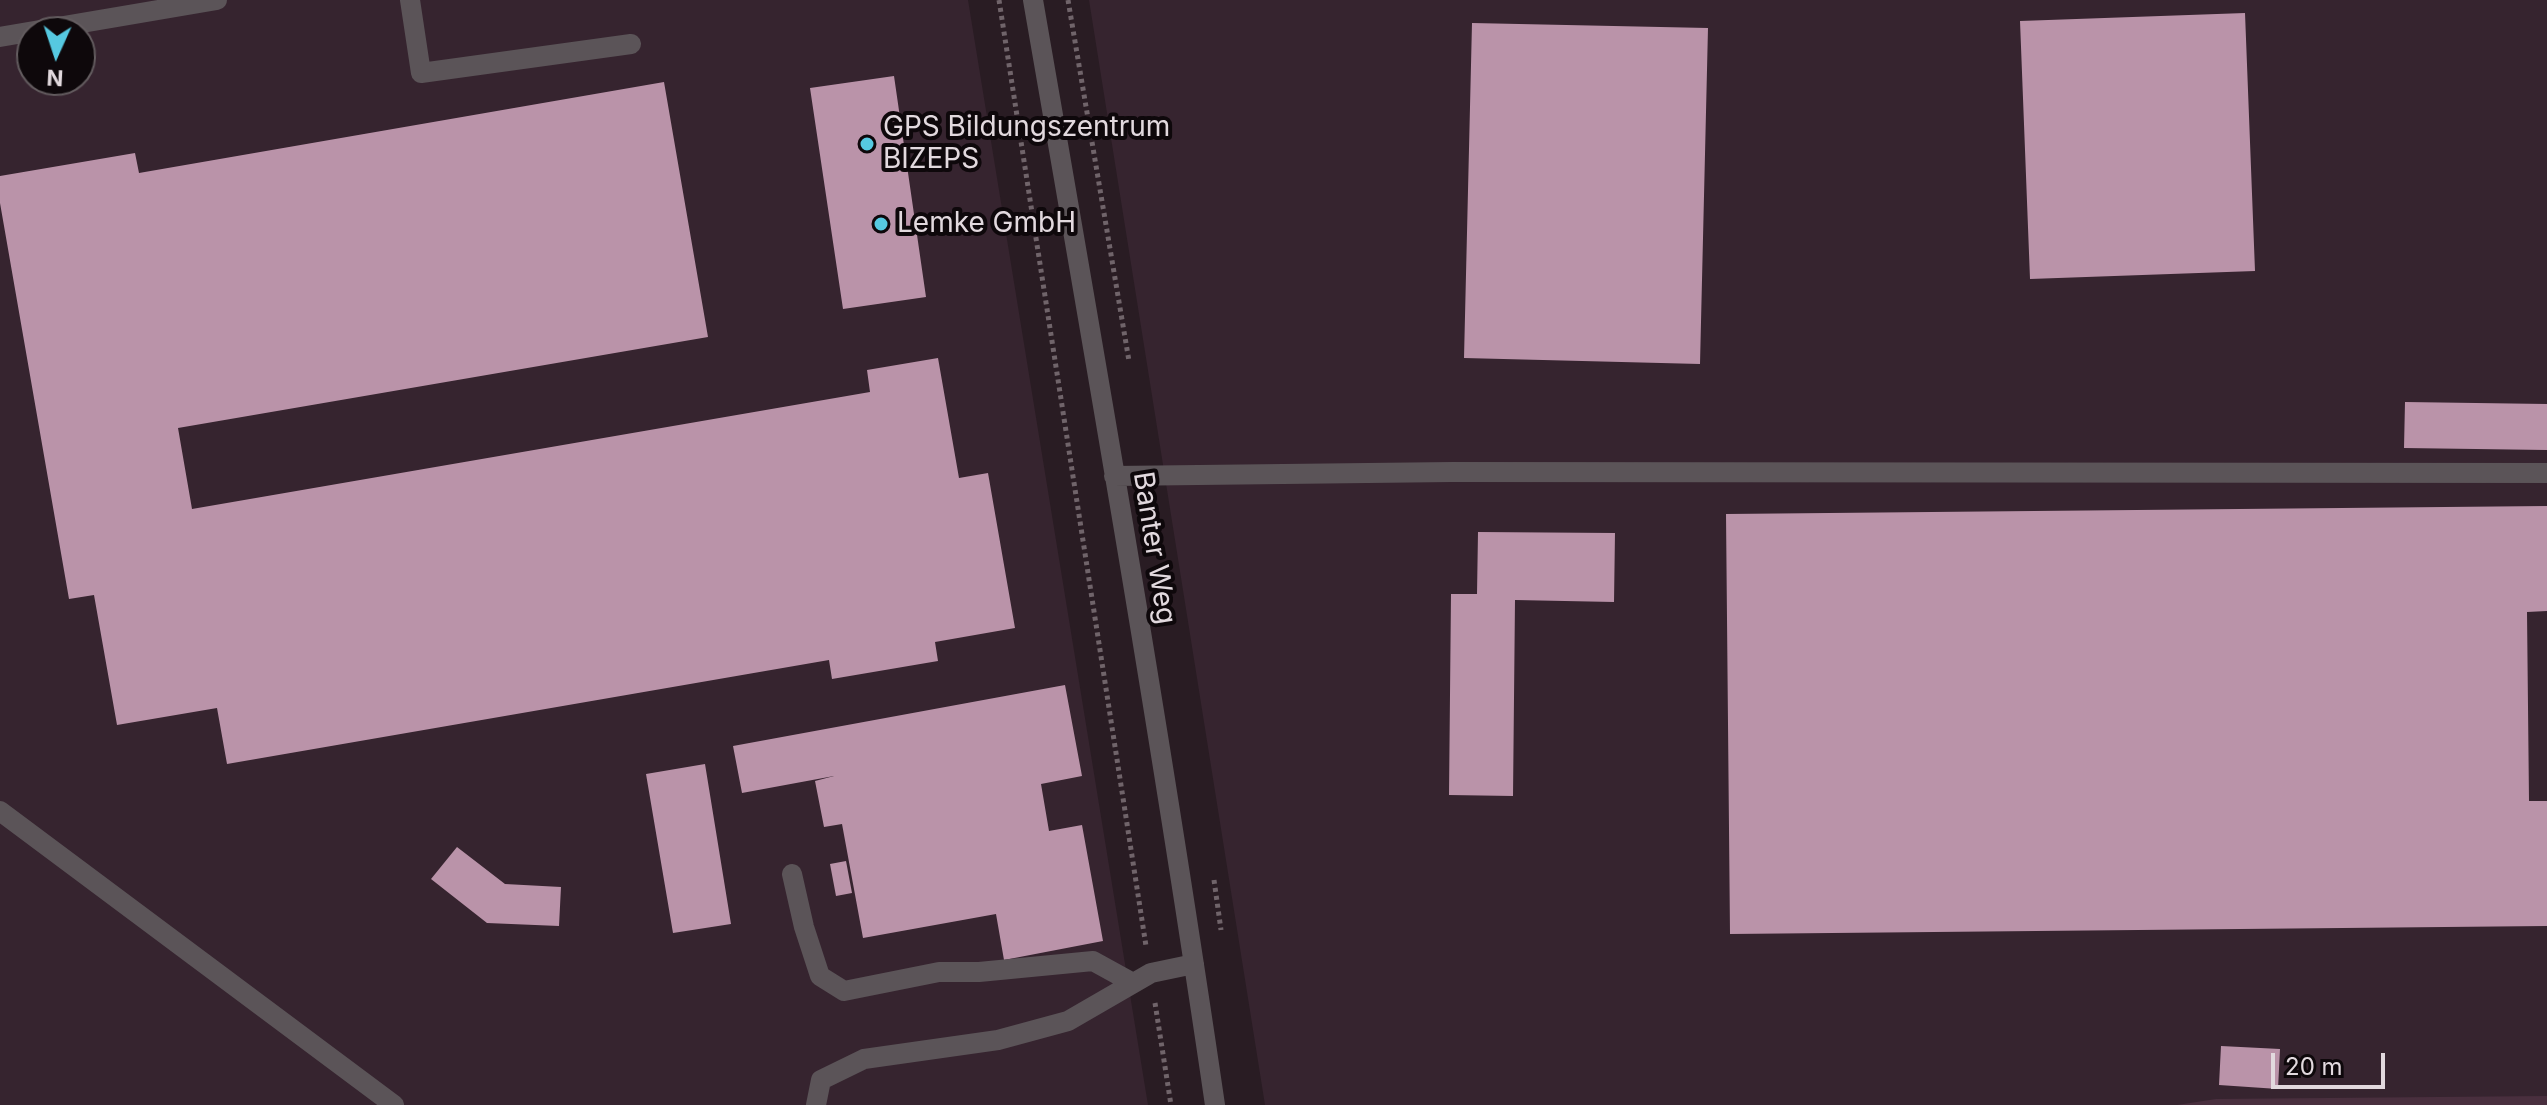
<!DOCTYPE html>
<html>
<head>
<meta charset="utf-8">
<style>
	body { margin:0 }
	#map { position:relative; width:2547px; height:1105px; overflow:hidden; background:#291c23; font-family:Inter,sans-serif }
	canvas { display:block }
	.north { position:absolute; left:16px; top:16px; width:80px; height:80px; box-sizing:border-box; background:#0e080b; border:2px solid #635c5f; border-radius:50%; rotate:183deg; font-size:22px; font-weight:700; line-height:32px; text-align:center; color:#e2d9de }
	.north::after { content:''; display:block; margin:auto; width:28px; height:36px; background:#56c9e1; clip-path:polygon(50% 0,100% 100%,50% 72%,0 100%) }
	.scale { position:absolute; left:2271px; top:1053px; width:114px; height:36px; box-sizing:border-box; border:4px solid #e2d9de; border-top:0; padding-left:10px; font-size:24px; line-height:28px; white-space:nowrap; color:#e2d9de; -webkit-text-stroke:6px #0e080b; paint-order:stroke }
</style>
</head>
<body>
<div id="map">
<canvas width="2547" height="1105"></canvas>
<div class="north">N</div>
<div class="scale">20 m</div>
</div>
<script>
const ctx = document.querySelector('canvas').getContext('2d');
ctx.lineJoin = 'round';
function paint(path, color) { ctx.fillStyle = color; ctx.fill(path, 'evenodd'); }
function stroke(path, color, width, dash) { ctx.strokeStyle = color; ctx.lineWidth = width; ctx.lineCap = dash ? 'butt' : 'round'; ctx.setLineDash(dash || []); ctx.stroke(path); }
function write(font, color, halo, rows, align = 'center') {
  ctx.font = font + ' Inter,sans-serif'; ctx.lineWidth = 8; ctx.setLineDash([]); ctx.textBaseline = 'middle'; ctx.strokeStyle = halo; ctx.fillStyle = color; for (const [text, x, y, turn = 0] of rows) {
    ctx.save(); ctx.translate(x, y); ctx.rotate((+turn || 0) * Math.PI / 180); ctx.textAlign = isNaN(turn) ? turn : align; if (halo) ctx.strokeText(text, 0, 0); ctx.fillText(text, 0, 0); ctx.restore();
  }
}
paint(new Path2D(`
	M 0,0 L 968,0 L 1148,1105 L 0,1105 ZM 32,32 L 80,32 L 80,80 L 32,80 Z
	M 1089,0 L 2547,0 L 2547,1105 L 1265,1105 Z`), '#36242f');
paint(new Path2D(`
	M 2547,1096 L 2547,1105 L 2177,1105 L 2216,1099 Z`), '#492f3e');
paint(new Path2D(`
	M 2245,13 L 2255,271 L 2030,279 L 2020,21 Z
	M 1472,23 L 1708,28 L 1700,364 L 1464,358 Z
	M 894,76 L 926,297 L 843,309 L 810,88 Z
	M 664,82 L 708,337 L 178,428 L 192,509 L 870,392 L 867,370 L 938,358 L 959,478 L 988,473 L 1015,628 L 935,642 L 938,661 L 832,679 L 829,660 L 227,764 L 217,708 L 117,725 L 94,595 L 69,599 L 0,203 L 0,176 L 135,153 L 139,173 Z
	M 2405,402 L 2547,404 L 2547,450 L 2404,448 Z
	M 2547,506 L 2547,611 L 2527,612 L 2529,801 L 2547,801 L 2547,926 L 1730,934 L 1726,514 Z
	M 1478,532 L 1615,533 L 1614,602 L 1515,600 L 1513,796 L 1449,795 L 1451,594 L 1477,594 Z
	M 1065,685 L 1082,776 L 1041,784 L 1049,831 L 1082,825 L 1103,941 L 1004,960 L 996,914 L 863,938 L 842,824 L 824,827 L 815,781 L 834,776 L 742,793 L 733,746 Z
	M 705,764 L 731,924 L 673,933 L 646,774 Z
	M 457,847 L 505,884 L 561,887 L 559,926 L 487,923 L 431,879 Z
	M 846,861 L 852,893 L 836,896 L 830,864 Z
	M 2221,1046 L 2280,1049 L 2278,1089 L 2219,1085 Z`), '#ba93a9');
stroke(new Path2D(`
	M 999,0 L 1146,946
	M 1068,0 L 1129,361
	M 1214,880 L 1221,930
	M 1155,1003 L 1171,1105`), '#70646a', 5, [4, 4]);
stroke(new Path2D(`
	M 410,0 L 421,73 L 631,44
	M 1033,0 C 1097,368 1161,736 1215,1105
	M 0,37 L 217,0
	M 1114,476 L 1452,472 L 2547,473
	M 0,811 L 394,1105
	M 792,874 L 804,927 L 820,976 L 844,991 L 939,972 L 979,972 L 1093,961 L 1133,983
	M 816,1105 L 821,1080 L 864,1059 L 998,1040 L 1068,1021 L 1151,973 L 1194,964`), '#5b5458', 20);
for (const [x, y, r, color] of [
	[867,144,8,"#56c9e1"],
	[881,224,8,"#56c9e1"]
]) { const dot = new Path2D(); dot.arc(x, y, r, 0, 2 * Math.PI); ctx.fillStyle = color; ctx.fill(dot); stroke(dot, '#0e080b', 3); }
write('28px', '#e2d9de', '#0e080b', [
	["GPS Bildungszentrum",883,128],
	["BIZEPS",883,160],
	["Lemke GmbH",897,224]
], 'left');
write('28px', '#e2d9de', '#0e080b', [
	["Banter Weg",1154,548,81]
]);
</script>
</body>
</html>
